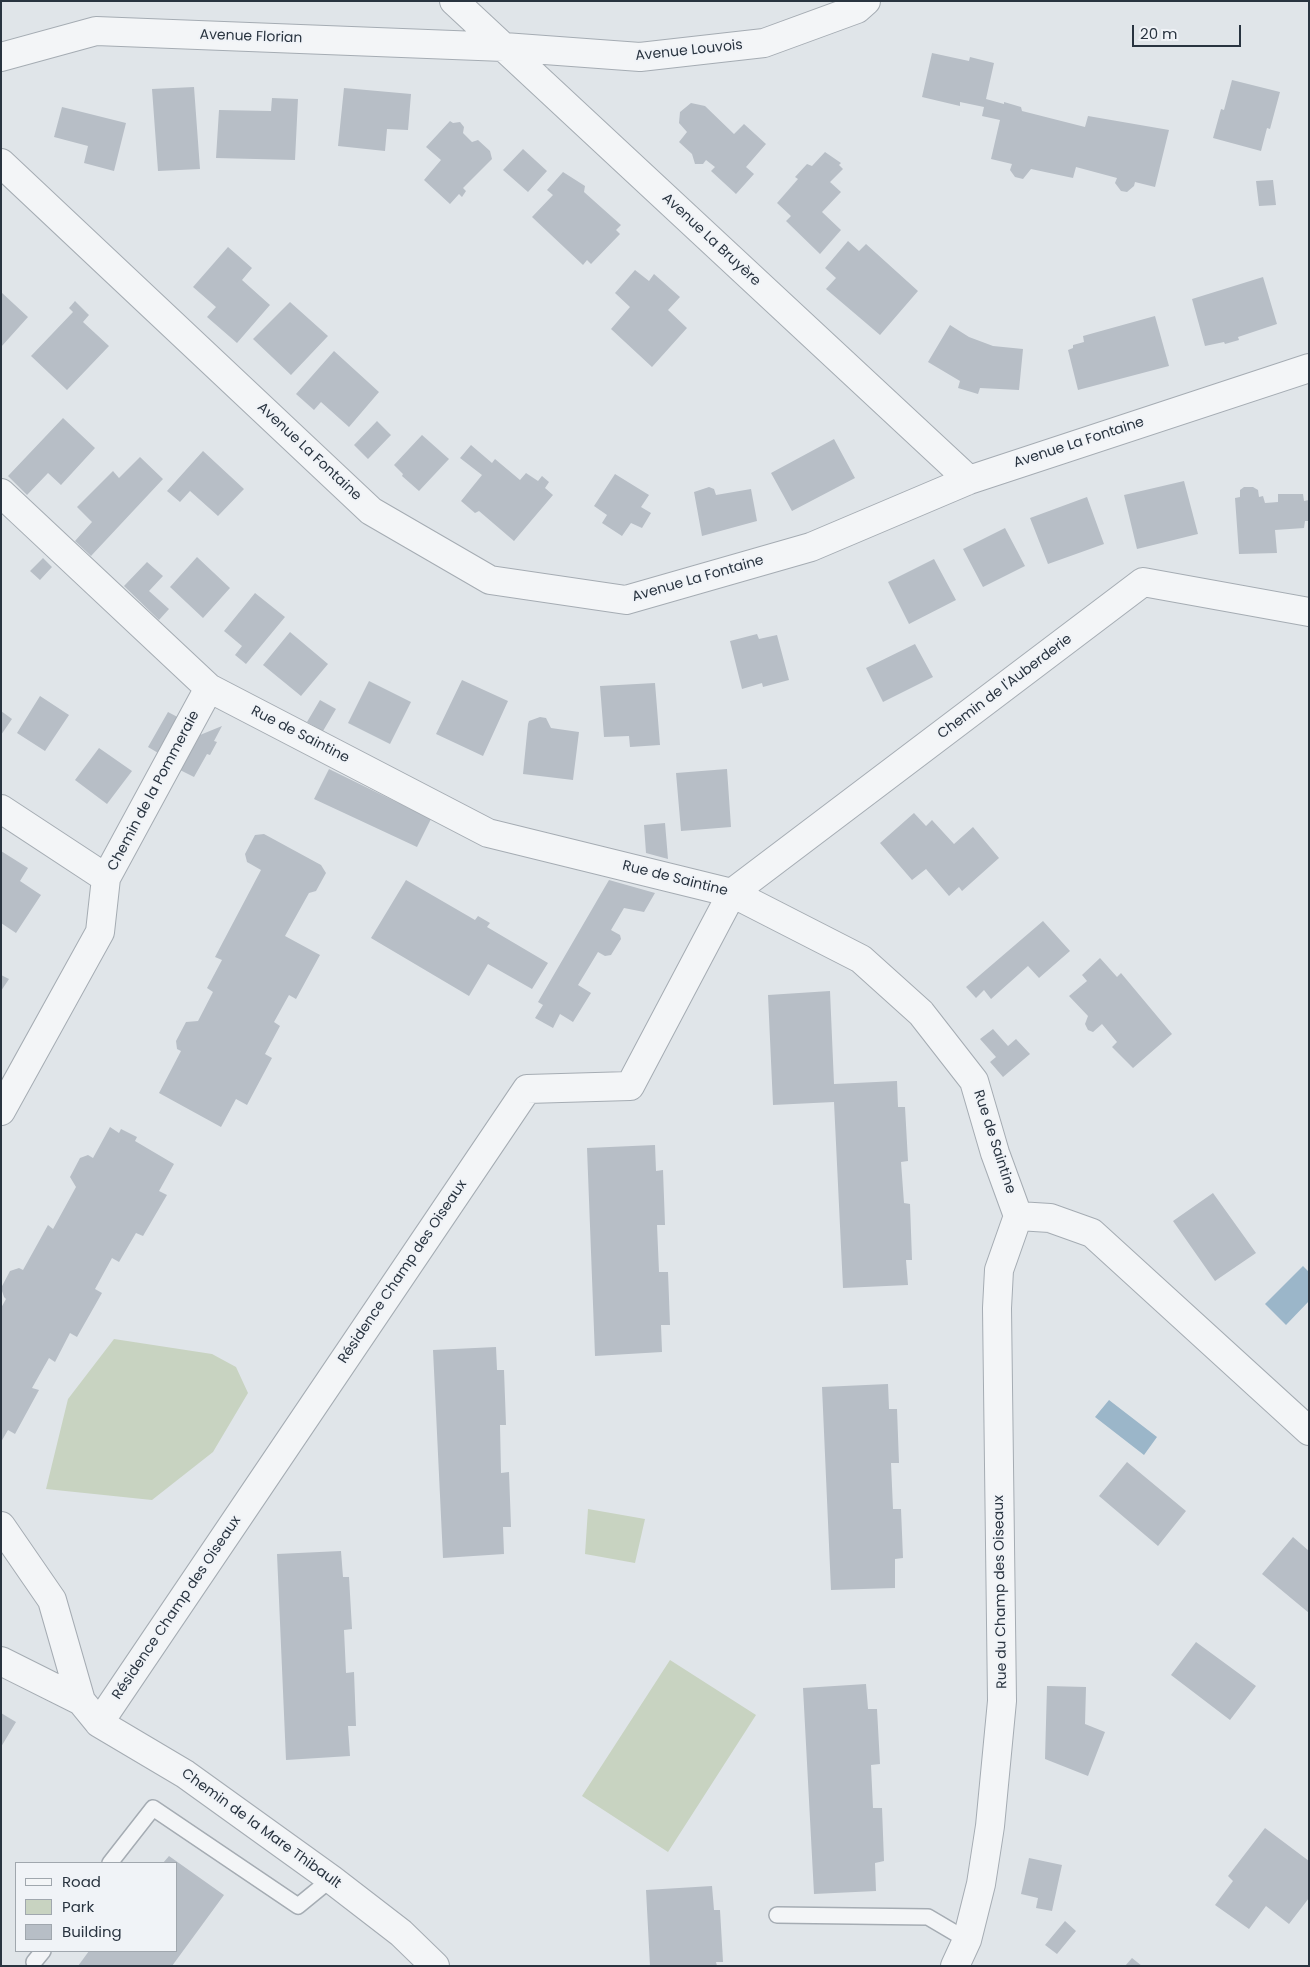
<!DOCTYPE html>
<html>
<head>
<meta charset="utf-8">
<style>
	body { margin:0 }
	#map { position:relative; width:1310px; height:1967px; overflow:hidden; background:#e0e5e9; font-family:Poppins,sans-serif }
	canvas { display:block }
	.frame { position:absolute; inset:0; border:2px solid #293440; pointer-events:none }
	.legend { position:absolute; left:15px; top:1862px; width:162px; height:90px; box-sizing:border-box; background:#f0f3f7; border:1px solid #a0a7ae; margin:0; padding:6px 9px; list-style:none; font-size:15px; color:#293440 }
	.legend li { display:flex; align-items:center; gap:10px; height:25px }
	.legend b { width:25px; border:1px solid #a0a7ae }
	.scale { position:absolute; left:1132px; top:25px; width:109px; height:22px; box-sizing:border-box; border:2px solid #293440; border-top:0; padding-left:6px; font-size:15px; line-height:18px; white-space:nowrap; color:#293440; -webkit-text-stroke:4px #f0f3f7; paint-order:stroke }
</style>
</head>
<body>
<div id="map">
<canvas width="1310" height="1967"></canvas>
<div class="frame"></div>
<ul class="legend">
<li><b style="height:6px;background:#f3f5f7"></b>Road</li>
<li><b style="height:14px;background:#c8d3c1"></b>Park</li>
<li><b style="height:14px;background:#b7bec6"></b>Building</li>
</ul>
<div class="scale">20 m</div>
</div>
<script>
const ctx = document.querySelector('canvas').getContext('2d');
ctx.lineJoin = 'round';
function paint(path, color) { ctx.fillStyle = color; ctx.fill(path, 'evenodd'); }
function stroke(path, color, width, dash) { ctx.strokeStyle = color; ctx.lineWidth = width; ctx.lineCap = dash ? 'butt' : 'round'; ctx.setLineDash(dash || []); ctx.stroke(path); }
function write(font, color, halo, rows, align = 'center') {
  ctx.font = font + ' Poppins,sans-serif'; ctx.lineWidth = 4; ctx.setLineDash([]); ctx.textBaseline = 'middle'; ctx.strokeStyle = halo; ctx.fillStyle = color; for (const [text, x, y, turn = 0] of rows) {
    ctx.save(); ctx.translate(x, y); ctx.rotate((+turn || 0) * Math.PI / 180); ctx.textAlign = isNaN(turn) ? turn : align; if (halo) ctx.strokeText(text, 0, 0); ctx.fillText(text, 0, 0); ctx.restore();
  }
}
paint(new Path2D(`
	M 114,1339 L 212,1354 L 236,1367 L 248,1393 L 213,1452 L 152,1500 L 46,1489 L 68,1399 Z
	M 588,1509 L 645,1519 L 635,1563 L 585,1554 Z
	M 670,1660 L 756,1715 L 668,1852 L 582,1796 Z`), '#c8d3c1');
paint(new Path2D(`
	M 1303,1266 L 1309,1272 L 1309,1301 L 1286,1325 L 1265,1304 Z
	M 1109,1400 L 1157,1437 L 1144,1455 L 1095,1417 Z`), '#9bb6c9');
paint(new Path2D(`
	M 932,53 L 969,61 L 970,57 L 994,63 L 986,99 L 1004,104 L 1004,102 L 1021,107 L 1022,111 L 1085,127 L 1088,116 L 1169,130 L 1155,187 L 1135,182 L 1134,186 L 1127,192 L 1121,191 L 1115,183 L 1117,178 L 1076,167 L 1073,178 L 1031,169 L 1023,179 L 1015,177 L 1010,170 L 1012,164 L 991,159 L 1000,120 L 982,116 L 984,107 L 960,102 L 960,106 L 922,97 Z
	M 1232,80 L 1280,92 L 1270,129 L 1267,128 L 1261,151 L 1213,138 L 1221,109 L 1224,110 Z
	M 194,87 L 200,169 L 158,171 L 152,89 Z
	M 344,88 L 411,94 L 408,130 L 387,129 L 385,151 L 338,146 Z
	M 272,98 L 298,99 L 295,160 L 216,158 L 219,110 L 271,111 Z
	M 691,103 L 705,106 L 734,134 L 744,124 L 766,144 L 746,167 L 754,174 L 736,194 L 711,171 L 715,167 L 706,160 L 703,164 L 695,164 L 692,154 L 679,142 L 687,132 L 679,123 L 680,112 Z
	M 62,107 L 126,123 L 114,171 L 84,163 L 88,146 L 54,137 Z
	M 450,121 L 453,123 L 460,122 L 464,127 L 463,133 L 472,142 L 478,140 L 490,151 L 492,159 L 463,188 L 466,191 L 462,197 L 459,194 L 450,204 L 424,180 L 441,160 L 426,147 Z
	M 523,149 L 547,171 L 528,192 L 503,170 Z
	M 825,152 L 841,163 L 839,165 L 843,169 L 830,182 L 841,192 L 822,212 L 841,230 L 820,254 L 786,221 L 791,216 L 777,203 L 798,179 L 795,177 L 807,164 L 812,166 Z
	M 563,172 L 585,186 L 584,192 L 621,225 L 616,230 L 620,234 L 591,264 L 587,260 L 583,265 L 532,217 L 553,195 L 547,190 Z
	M 1273,180 L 1276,205 L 1259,206 L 1256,181 Z
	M 848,241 L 859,251 L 866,244 L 918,291 L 880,335 L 826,289 L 836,278 L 825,268 Z
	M 228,247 L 252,268 L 242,280 L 270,305 L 237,343 L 207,317 L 216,307 L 193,287 Z
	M 635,270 L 649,281 L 654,274 L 680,297 L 668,310 L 687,328 L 652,367 L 611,329 L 630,307 L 615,293 Z
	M 1263,277 L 1277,324 L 1238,337 L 1239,340 L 1225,344 L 1224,342 L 1205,346 L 1192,299 Z
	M 1,292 L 28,317 L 1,347 Z
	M 75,301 L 89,315 L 83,322 L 109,346 L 67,390 L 31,356 L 73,312 L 69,308 Z
	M 290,302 L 328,336 L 291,375 L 253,339 Z
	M 1155,316 L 1169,366 L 1078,390 L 1068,350 L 1073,348 L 1073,345 L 1084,342 L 1083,336 Z
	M 950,325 L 969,337 L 993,346 L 1023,349 L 1019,390 L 980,388 L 978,394 L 958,388 L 960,381 L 928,362 Z
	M 334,351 L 379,392 L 349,427 L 321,402 L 314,410 L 296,394 Z
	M 63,418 L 95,448 L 61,485 L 48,473 L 27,495 L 8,476 Z
	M 377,421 L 391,435 L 368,459 L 354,445 Z
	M 422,435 L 449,459 L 419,491 L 402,476 L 403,474 L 394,465 Z
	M 834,439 L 855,478 L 792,511 L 771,473 Z
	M 471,445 L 492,463 L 495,459 L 520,480 L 526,473 L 538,481 L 542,476 L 549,482 L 545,488 L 553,495 L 514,541 L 479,511 L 475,513 L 461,501 L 482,475 L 460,458 Z
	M 203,451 L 244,489 L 218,516 L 190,491 L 180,502 L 167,491 Z
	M 140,457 L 163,479 L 91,556 L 75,541 L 92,522 L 77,507 L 113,471 L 119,478 Z
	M 615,474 L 649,495 L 641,507 L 651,513 L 642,528 L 631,523 L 622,536 L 602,523 L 607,515 L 594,506 Z
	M 1184,481 L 1198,534 L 1137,549 L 1124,495 Z
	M 709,487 L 714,489 L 716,495 L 751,489 L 757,521 L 702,536 L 694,492 Z
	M 1244,487 L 1253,487 L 1258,490 L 1259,497 L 1263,496 L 1265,503 L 1278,502 L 1278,494 L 1303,494 L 1304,501 L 1309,500 L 1309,521 L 1305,521 L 1304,528 L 1275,530 L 1277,553 L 1239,554 L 1235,498 L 1240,497 L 1240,490 Z
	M 1087,497 L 1104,544 L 1048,564 L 1030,518 Z
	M 1005,528 L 1025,566 L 983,587 L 963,549 Z
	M 197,557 L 230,588 L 203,618 L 170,587 Z
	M 43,558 L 52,567 L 40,580 L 30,571 Z
	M 934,559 L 956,600 L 909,624 L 888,582 Z
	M 147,562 L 163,576 L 149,591 L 169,609 L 159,620 L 124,586 Z
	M 255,593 L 285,617 L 246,664 L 235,655 L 242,646 L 224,631 Z
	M 290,632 L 328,664 L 301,696 L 263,665 Z
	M 757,634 L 759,639 L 777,635 L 789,680 L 763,687 L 762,683 L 742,689 L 730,641 Z
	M 915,644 L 933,677 L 883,702 L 866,668 Z
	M 462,680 L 508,701 L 483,756 L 436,734 Z
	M 369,681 L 411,702 L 390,744 L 348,723 Z
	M 655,683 L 660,745 L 630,747 L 629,736 L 604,737 L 600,686 Z
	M 40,696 L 69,715 L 45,751 L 17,733 Z
	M 320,700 L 336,709 L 323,731 L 307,722 Z
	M 1,711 L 12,719 L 1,735 Z
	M 168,712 L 185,721 L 165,757 L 148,747 Z
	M 540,717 L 546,718 L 551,728 L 579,732 L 573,780 L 523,774 L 528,724 L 529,721 Z
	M 222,726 L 214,741 L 217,742 L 210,755 L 207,754 L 194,777 L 180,770 L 200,735 Z
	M 99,748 L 132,771 L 107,804 L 75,780 Z
	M 329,769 L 431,819 L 417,847 L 314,799 Z
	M 727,769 L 731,827 L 681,831 L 676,773 Z
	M 914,813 L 926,826 L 932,820 L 954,844 L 973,827 L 999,858 L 962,891 L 959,887 L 949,896 L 926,869 L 912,880 L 880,843 Z
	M 665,823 L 668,859 L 646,853 L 644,825 Z
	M 264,834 L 321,865 L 326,873 L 316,891 L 309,893 L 285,936 L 320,955 L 296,999 L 289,995 L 274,1022 L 280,1026 L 265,1054 L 272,1058 L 247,1105 L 236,1099 L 221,1127 L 159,1093 L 181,1051 L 177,1049 L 176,1041 L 186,1022 L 198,1021 L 213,992 L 207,988 L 222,960 L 215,957 L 261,870 L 247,862 L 245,854 L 255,835 Z
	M 1,851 L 28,868 L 20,881 L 41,895 L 16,933 L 1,923 Z
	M 406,880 L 475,920 L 478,916 L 490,923 L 487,927 L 548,963 L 532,989 L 488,964 L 469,996 L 371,938 Z
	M 609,880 L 655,893 L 644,912 L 624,908 L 611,930 L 620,935 L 621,939 L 611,955 L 605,956 L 598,952 L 578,985 L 591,993 L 573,1022 L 560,1014 L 553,1028 L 535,1018 L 543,1005 L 538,1002 Z
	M 1043,921 L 1070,951 L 1039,978 L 1028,966 L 991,999 L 984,990 L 976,998 L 966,987 Z
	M 1100,958 L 1117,977 L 1121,973 L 1172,1034 L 1133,1068 L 1112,1047 L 1117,1042 L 1102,1024 L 1093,1032 L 1088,1030 L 1085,1024 L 1088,1016 L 1069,996 L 1087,981 L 1082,975 Z
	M 1,975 L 9,979 L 1,991 Z
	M 830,991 L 834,1084 L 897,1081 L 898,1107 L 905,1107 L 908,1161 L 901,1162 L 904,1203 L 910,1204 L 912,1260 L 906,1260 L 908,1285 L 843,1288 L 834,1102 L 773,1105 L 768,995 Z
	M 993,1029 L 1008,1046 L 1016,1039 L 1030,1054 L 1003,1077 L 990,1062 L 996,1057 L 980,1039 Z
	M 110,1127 L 119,1133 L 121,1129 L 137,1137 L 135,1141 L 174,1164 L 159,1191 L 167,1195 L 143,1236 L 136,1233 L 119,1262 L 112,1258 L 95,1289 L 102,1293 L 77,1337 L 70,1333 L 55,1362 L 49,1358 L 32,1388 L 39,1390 L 15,1434 L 8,1430 L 1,1442 L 1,1308 L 6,1299 L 4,1297 L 1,1288 L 10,1271 L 19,1268 L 23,1270 L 48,1225 L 53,1229 L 76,1187 L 70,1177 L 80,1158 L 88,1155 L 93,1158 Z
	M 655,1145 L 656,1171 L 663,1170 L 665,1225 L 657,1225 L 659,1272 L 668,1272 L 670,1325 L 661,1325 L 662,1352 L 595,1356 L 587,1148 Z
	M 1213,1193 L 1256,1253 L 1215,1281 L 1173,1221 Z
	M 496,1347 L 497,1370 L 504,1370 L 506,1425 L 500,1425 L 501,1473 L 509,1472 L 511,1527 L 503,1527 L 504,1554 L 443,1558 L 433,1350 Z
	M 888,1384 L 889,1409 L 897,1409 L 899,1463 L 891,1463 L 893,1509 L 901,1509 L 903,1558 L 895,1559 L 895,1588 L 831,1590 L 822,1387 Z
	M 1127,1462 L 1186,1511 L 1158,1546 L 1099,1496 Z
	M 1293,1537 L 1309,1551 L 1309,1613 L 1262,1574 Z
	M 341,1551 L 343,1577 L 349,1577 L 352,1629 L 344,1630 L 346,1673 L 354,1672 L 356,1726 L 348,1726 L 350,1756 L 286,1760 L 277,1554 Z
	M 1196,1642 L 1256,1686 L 1230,1720 L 1171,1675 Z
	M 866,1684 L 868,1709 L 877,1709 L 880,1764 L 871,1765 L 873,1808 L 882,1808 L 884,1861 L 875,1863 L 876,1891 L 814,1894 L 803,1688 Z
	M 1047,1686 L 1086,1687 L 1085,1724 L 1105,1732 L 1088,1776 L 1045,1759 Z
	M 1,1713 L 16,1722 L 1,1747 Z
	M 1265,1828 L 1309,1861 L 1309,1898 L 1289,1924 L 1266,1906 L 1249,1929 L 1215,1905 L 1233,1881 L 1228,1876 Z
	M 169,1856 L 224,1895 L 172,1966 L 78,1966 L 89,1951 L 176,1951 L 176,1863 L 163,1863 Z
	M 1029,1858 L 1062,1865 L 1052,1911 L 1036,1908 L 1038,1898 L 1021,1894 Z
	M 712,1886 L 714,1910 L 720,1910 L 723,1962 L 716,1962 L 717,1966 L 650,1966 L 646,1890 Z
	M 1065,1921 L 1076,1931 L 1057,1954 L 1045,1945 Z
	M 1132,1958 L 1142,1966 L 1125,1966 Z`), '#b7bec6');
const service = new Path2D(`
	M 110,1863 L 153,1808 L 298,1906 L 331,1879
	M 777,1915 L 928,1917 L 967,1940
	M 34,1962 L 43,1951`);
const minor = new Path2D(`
	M 454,1 L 969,480
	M 1,57 L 96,31 L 504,47 L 640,57 L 764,43 L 857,9 L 866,1
	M 1,163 L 371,511 L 490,580 L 626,600 L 811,547 L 969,480 L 1309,368
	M 1,493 L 209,688 L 488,833 L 732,893 L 861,959 L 921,1013 L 974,1081 L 995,1153 L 1018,1216
	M 1,809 L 106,878
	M 1,1111 L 100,932 L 106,878 L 209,688
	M 1018,1216 L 1050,1218 L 1092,1233 L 1309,1431
	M 1,1526 L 52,1600 L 81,1701
	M 1,1661 L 81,1701 L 99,1723 L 185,1774 L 331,1879 L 401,1933 L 435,1966
	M 99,1723 L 527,1089 L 630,1086 L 732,893 L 1143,582 L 1309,612
	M 955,1966 L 967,1940 L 981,1884 L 990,1826 L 1002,1701 L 997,1308 L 999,1270 L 1018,1216`);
stroke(service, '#a5acb3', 18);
stroke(minor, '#a5acb3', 30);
stroke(service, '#f3f5f7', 15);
stroke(minor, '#f3f5f7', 28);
write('14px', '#293440', '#f0f3f7', [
	["Avenue Florian",251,37,2],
	["Avenue Louvois",689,51,-6],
	["Avenue La Bruyère",711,240,43],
	["Avenue La Fontaine",1079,443,-18],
	["Avenue La Fontaine",309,452,43],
	["Avenue La Fontaine",698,579,-16],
	["Chemin de l'Auberderie",1005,687,-37],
	["Rue de Saintine",300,735,27],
	["Chemin de la Pommeraie",154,791,-62],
	["Rue de Saintine",675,879,14],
	["Rue de Saintine",994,1142,72],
	["Résidence Champ des Oiseaux",403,1272,-56],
	["Rue du Champ des Oiseaux",1001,1592,-91],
	["Résidence Champ des Oiseaux",177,1608,-56],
	["Chemin de la Mare Thibault",261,1829,36]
]);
</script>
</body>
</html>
